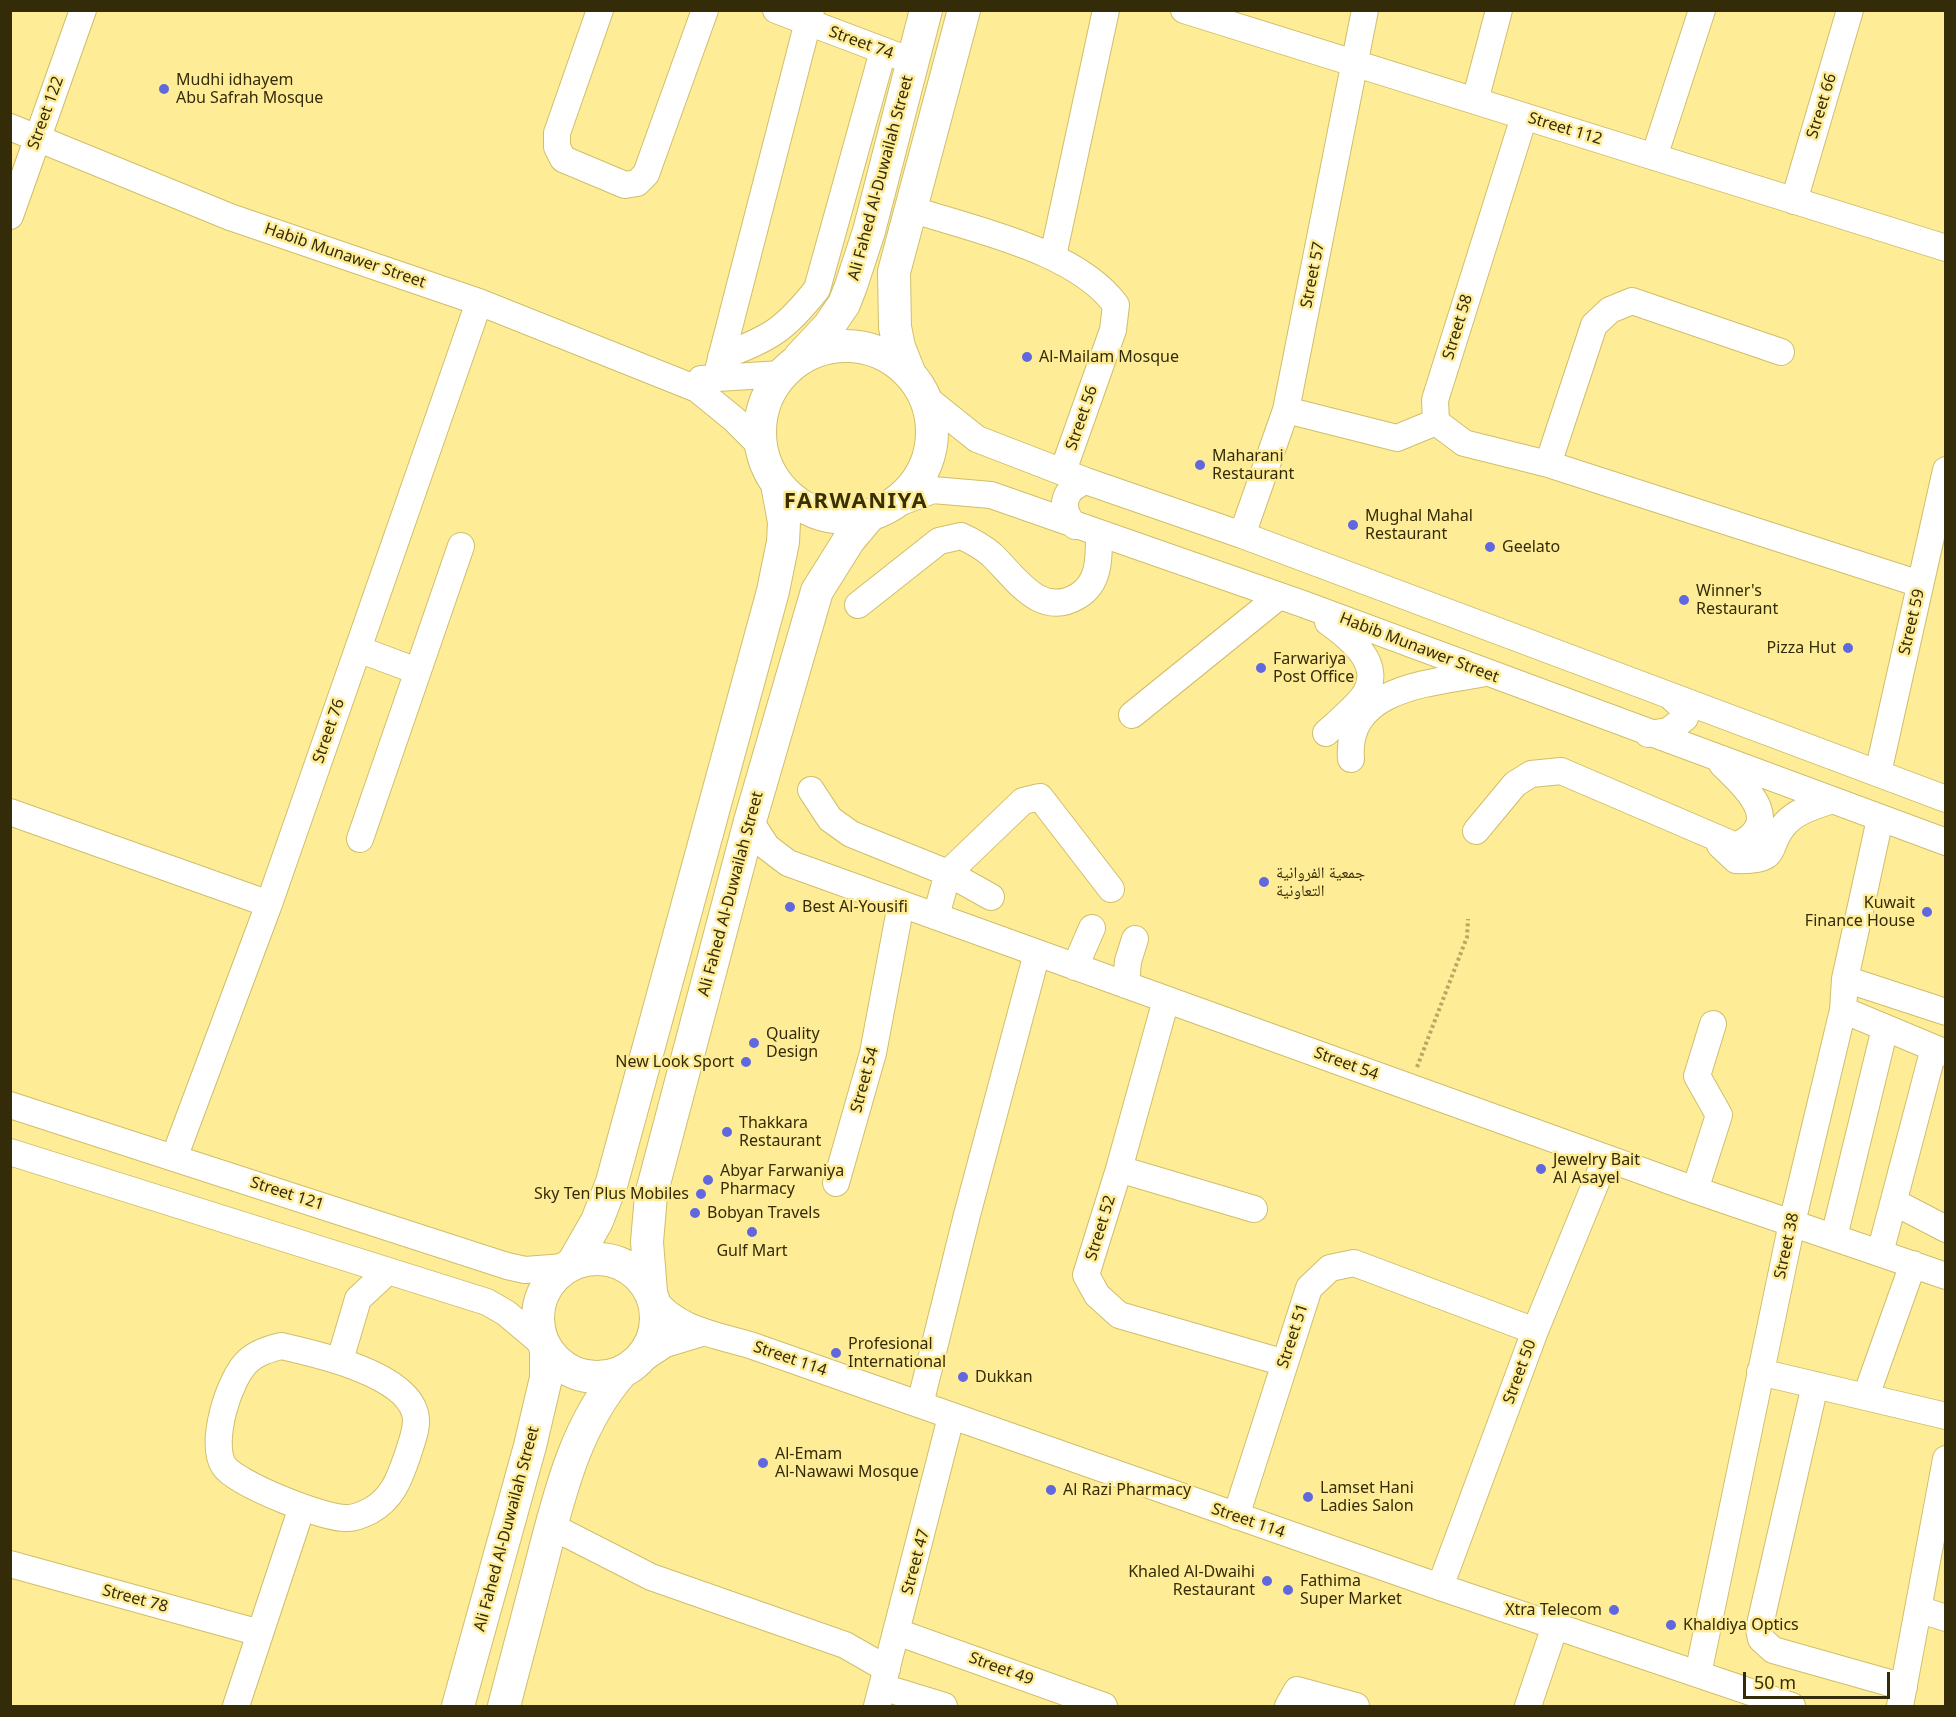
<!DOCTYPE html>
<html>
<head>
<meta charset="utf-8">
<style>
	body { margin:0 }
	#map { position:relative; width:1956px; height:1717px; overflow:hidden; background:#feec97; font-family:"Noto Sans",sans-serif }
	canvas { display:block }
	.frame { position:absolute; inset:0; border:12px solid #342c08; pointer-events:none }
	.scale { position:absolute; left:1743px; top:1672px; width:147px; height:27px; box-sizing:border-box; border:3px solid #342c08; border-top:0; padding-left:8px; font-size:18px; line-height:21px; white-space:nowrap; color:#342c08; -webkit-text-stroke:4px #feec97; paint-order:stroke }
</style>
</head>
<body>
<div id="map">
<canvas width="1956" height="1717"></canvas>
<div class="frame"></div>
<div class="scale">50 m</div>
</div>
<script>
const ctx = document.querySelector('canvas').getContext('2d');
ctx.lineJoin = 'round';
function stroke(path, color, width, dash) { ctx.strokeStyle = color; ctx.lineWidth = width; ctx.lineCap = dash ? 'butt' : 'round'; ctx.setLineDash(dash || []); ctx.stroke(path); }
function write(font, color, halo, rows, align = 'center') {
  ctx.font = font + ' "Noto Sans","Noto Naskh Arabic",sans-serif'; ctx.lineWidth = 5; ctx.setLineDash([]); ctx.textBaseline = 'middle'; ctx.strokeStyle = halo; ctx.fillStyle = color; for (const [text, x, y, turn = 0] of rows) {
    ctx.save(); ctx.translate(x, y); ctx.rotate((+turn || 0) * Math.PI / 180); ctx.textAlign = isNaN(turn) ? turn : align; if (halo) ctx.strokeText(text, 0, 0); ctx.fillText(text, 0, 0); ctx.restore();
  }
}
const minor = new Path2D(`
	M 600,10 L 557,133 L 557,147 L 563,159 L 625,185 L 637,183 L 646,174 L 705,10
	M 776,10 L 898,56
	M 1184,10 L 1946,248
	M 1475,101 L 1499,10
	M 10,127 L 230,217 L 479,302 L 697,389 L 735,420 L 761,446
	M 1654,157 L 1702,10
	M 1794,201 L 1850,10
	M 911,209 C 974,230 1076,250 1116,305 L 1113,330 L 1063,471
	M 10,216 L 83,10
	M 1053,256 L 1106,10
	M 721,357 C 770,338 784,331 817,289 L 883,51
	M 716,378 L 811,10
	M 701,379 L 782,374
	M 927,399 L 977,439 L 1086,481 L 1242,535 L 1946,799
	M 1286,410 L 1397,438 L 1436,422
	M 1436,422 L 1464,443 L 1548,464 L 1920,584
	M 1436,422 L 1435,400 L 1524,117
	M 1548,464 L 1594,325 L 1610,310 L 1632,301 L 1781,352
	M 888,507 L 933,490 L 991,495 L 1303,604 L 1946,842
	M 1075,526 C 1058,508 1063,489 1086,481
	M 1242,535 L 1286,410 L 1365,10
	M 858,605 L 939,541 L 961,536 C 972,541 983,547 992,555 C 1016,578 1040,619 1078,596 C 1100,583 1099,557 1099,534
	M 358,649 L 417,671
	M 1132,715 L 1278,597
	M 1326,733 C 1338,722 1353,710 1363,697 C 1386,665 1350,638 1328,622
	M 1648,734 L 1668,731 L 1685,718 L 1681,706 L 1669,695
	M 1351,759 C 1345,686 1434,683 1485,673
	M 1878,773 L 1946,470
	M 811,790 L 830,819 L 851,834 L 948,873 L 991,897
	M 10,812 L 269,904
	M 750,821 L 767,847 L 788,863 L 1695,1190 L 1946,1276
	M 1476,831 L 1515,784 L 1531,774 L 1561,771 L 1736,846 C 1786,822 1746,788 1722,764
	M 360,839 L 461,546
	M 1720,845 L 1736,860 C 1783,862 1764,846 1786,823 C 1798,810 1816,806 1832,800
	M 936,916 L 948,873 L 1023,801 L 1040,797 L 1111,889
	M 1075,967 L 1092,928
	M 1845,979 L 1946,1012
	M 1126,985 L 1128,961 L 1135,939
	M 1166,1000 L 1119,1169 L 1086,1275 L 1097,1295 L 1119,1315 L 1285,1363
	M 1843,1010 L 1946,1053
	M 10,1105 L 507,1266 L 525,1270 L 565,1267
	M 10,1152 L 487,1302 L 506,1313 L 543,1344
	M 174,1158 L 269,904 L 479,302
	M 1119,1169 L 1254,1209
	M 836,1183 L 873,1053 L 901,904
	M 1695,1190 L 1719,1115 L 1697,1076 L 1713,1024
	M 1894,1202 L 1946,1229
	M 1834,1237 L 1885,1028
	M 1880,1253 L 1934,1048
	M 654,1299 C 675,1329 716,1335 750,1345 L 1440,1587 L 1792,1706
	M 281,1346 C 316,1354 404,1373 415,1413 C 419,1427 411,1443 407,1457 C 399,1480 392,1499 370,1511 C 364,1514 355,1518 348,1518 C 327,1520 236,1484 224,1466 C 209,1443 229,1378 248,1361 C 258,1352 270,1349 281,1346 Z
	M 340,1360 L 358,1299 L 387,1272
	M 632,1366 L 665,1344 L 705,1332
	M 1760,1372 L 1946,1416
	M 1815,1385 L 1759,1629 L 1761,1639 L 1773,1650 L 1904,1687
	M 1866,1396 L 1913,1264
	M 920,1404 L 967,1215 L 1037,953
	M 1236,1516 L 1309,1288 L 1330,1268 L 1354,1263 L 1535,1331
	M 551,1526 L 651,1577 L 845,1645 L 887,1669
	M 10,1564 L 260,1633
	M 1440,1587 L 1535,1331 L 1606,1158
	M 1918,1609 L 1946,1618
	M 897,1632 L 1104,1706
	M 1698,1674 L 1792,1223 L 1843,1010 L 1845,979 L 1880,819
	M 882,1687 L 944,1706
	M 236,1706 L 302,1507
	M 877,1706 L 951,1417
	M 1288,1706 L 1297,1690 L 1356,1706
	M 1528,1706 L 1555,1626
	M 1900,1706 L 1946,1459`);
const major = new Path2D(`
	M760 432a86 86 0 1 1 172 0a86 86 0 1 1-172 0Z
	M 800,357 L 829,326 L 844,304 L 851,286 L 869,231 L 926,10
	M 909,372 L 899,347 L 895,327 L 894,272 L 964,10
	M538 1318a59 59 0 1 1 118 0a59 59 0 1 1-118 0Z
	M 573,1263 L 597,1221 L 612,1182 L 773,591 L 783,542 L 784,522 L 777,484
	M 651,1292 L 647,1242 L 651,1195 L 750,821 L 817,591 L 849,540 L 870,515
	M 458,1706 L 530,1446 L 546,1378 L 546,1350
	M 504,1706 C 516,1661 528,1615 540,1569 C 558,1500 574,1426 622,1372`);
stroke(minor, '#d0be6a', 28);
stroke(major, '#d0be6a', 34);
stroke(new Path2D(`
	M 1417,1067 L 1467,937 L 1468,919`), '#b7a864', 4, [3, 3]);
stroke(minor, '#fff', 26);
stroke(major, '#fff', 32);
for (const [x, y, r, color] of [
	[164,89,6,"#6167df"],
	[1027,357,6,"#6167df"],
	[1200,465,6,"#6167df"],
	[1353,525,6,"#6167df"],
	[1490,547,6,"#6167df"],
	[1684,600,6,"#6167df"],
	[1848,648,6,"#6167df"],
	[1261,668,6,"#6167df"],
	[1264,882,6,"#6167df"],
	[790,907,6,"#6167df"],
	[1927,912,6,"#6167df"],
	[754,1043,6,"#6167df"],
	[746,1062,6,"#6167df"],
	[727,1132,6,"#6167df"],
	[1541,1169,6,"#6167df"],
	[708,1180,6,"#6167df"],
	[701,1194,6,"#6167df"],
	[695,1213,6,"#6167df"],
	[752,1232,6,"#6167df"],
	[836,1353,6,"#6167df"],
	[963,1377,6,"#6167df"],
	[763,1463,6,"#6167df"],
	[1051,1490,6,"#6167df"],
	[1308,1497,6,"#6167df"],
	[1267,1581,6,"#6167df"],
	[1288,1590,6,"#6167df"],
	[1614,1610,6,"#6167df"],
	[1671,1625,6,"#6167df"]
]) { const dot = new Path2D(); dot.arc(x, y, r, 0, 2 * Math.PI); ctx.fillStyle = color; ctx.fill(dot); stroke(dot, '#feec97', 2); }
write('16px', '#342c08', '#feec97', [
	["Street 74",861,43,20],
	["Street 66",1822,106,-73],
	["Street 122",46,113,-70],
	["Street 112",1565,129,17],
	["Ali Fahed Al-Duwailah Street",881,178,-75],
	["Habib Munawer Street",345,256,19],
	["Street 57",1313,275,-79],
	["Street 58",1458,327,-73],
	["Street 56",1082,418,-71],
	["Street 59",1912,622,-77],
	["Habib Munawer Street",1419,648,21],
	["Street 76",329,731,-71],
	["Ali Fahed Al-Duwailah Street",731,894,-75],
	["Street 54",1346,1064,20],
	["Street 54",865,1080,-75],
	["Street 121",287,1194,18],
	["Street 52",1101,1228,-73],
	["Street 38",1787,1246,-78],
	["Street 51",1293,1336,-72],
	["Street 114",790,1359,19],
	["Street 50",1520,1372,-70],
	["Street 114",1248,1521,19],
	["Ali Fahed Al-Duwailah Street",507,1529,-75],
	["Street 47",916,1562,-75],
	["Street 78",135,1599,15],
	["Street 49",1001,1669,20]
]);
write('16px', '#342c08', '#feec97', [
	["Mudhi idhayem",176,80],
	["Abu Safrah Mosque",176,98],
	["Al-Mailam Mosque",1039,357],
	["Maharani",1212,456],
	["Restaurant",1212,474],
	["Mughal Mahal",1365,516],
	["Restaurant",1365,534],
	["Geelato",1502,547],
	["Winner's",1696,591],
	["Restaurant",1696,609],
	["Pizza Hut",1836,648,"right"],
	["Farwariya",1273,659],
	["Post Office",1273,677],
	["جمعية الفروانية",1276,873],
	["التعاونية",1276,891],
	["Kuwait",1915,903,"right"],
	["Finance House",1915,921,"right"],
	["Best Al-Yousifi",802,907],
	["Quality",766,1034],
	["Design",766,1052],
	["New Look Sport",734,1062,"right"],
	["Thakkara",739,1123],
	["Restaurant",739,1141],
	["Jewelry Bait",1553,1160],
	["Al Asayel",1553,1178],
	["Abyar Farwaniya",720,1171],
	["Pharmacy",720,1189],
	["Sky Ten Plus Mobiles",689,1194,"right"],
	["Bobyan Travels",707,1213],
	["Gulf Mart",752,1251,"center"],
	["Profesional",848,1344],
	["International",848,1362],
	["Dukkan",975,1377],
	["Al-Emam",775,1454],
	["Al-Nawawi Mosque",775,1472],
	["Lamset Hani",1320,1488],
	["Ladies Salon",1320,1506],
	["Al Razi Pharmacy",1063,1490],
	["Khaled Al-Dwaihi",1255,1572,"right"],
	["Restaurant",1255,1590,"right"],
	["Fathima",1300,1581],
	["Super Market",1300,1599],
	["Xtra Telecom",1602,1610,"right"],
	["Khaldiya Optics",1683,1625]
], 'left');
ctx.letterSpacing = '1.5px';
write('bold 22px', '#392f00', '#feec97', [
	["FARWANIYA",856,502]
]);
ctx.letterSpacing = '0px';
</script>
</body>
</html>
